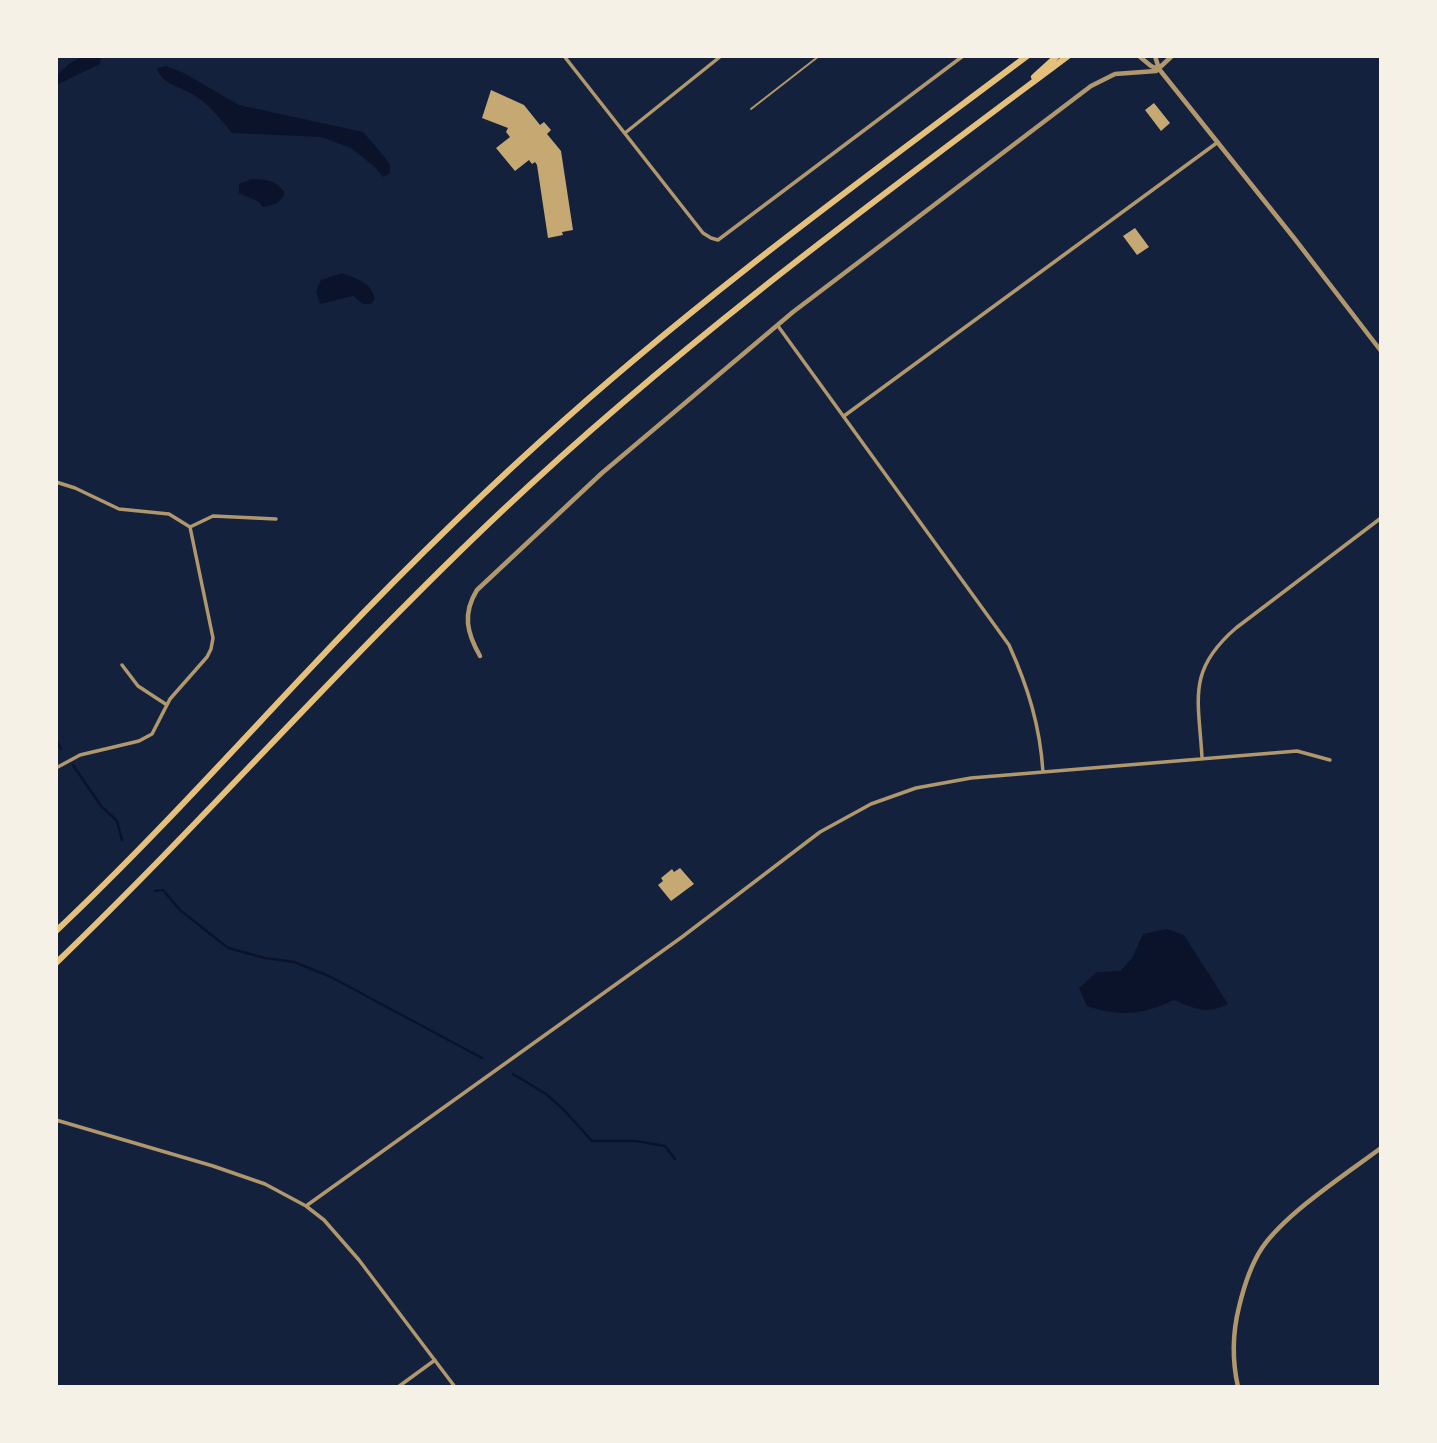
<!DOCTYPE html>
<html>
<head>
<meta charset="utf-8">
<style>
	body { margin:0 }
	#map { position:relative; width:1437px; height:1443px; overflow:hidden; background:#14213d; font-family:Overpass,sans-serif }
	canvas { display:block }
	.frame { position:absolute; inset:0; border:58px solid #f6f1e7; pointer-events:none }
</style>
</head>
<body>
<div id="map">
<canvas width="1437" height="1443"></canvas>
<div class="frame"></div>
</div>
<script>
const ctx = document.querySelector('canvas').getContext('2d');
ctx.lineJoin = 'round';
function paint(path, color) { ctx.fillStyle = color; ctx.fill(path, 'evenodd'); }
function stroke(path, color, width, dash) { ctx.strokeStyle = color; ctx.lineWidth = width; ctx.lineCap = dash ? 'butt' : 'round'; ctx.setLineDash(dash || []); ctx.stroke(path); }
paint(new Path2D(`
	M 84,56 L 101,56 L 100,64 L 56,85 L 56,76 L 70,63 Z
	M 166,66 L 184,73 L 239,105 L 363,132 L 383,155 L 390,165 L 390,173 L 383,177 L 375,167 L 351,148 L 321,137 L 232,133 C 221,119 208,103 192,94 C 178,85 163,86 157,68 Z
	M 251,179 C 266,179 276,180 285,193 C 280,204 274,205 263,207 L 259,202 L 239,193 L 239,184 Z
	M 342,273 C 357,279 371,282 375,299 L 371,304 L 363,304 L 353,296 L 320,304 L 316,291 L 321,280 Z
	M 1167,929 L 1184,935 L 1228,1004 C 1207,1015 1195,1009 1174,1000 C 1142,1015 1120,1017 1087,1006 L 1079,988 L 1097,972 L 1120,971 L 1132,958 L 1143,934 Z`), '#0b132b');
stroke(new Path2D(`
	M 56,740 L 61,749
	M 73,765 L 101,806 L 117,821 L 122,840
	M 155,891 L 163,890 L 180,910 L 228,948 L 265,958 L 294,962 L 329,976 L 482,1058
	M 513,1074 L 546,1094 L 563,1109 L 592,1141 L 636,1141 L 665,1146 L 675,1159`), '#0b132b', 2.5);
paint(new Path2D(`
	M 491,90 L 524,105 L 540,125 L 544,122 L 551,130 L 547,134 L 561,151 L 573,230 L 562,232 L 563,235 L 548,238 L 537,165 L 535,162 L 532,164 L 529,160 L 515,171 L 496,148 L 510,137 L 506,132 L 508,128 L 482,118 Z
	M 1154,103 L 1170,123 L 1161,131 L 1145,110 Z
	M 1135,228 L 1149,247 L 1137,255 L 1123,236 Z
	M 680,868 L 694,884 L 671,901 L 658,885 L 663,881 L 661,878 L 672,869 L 674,872 Z`), '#c6a872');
stroke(new Path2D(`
	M 751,109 L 819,56`), '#b1986c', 2);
stroke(new Path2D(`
	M 564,56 L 703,233 L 711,238 L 718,240 L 963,56
	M 625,133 L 721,56
	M 778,326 L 1009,645 C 1028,687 1040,726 1043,772
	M 844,416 L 1218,142
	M 56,482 L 75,488 L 119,509 L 169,514 L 190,527 L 213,638 L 211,649 L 207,657 L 170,699 L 152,734 L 139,741 L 80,755 L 56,768
	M 190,527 L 213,516 L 276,519
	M 122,665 L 138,686 L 167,705
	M 1202,758 C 1199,700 1186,671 1236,628 L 1381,518
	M 56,1120 L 213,1166 L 265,1184 L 306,1206 L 324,1220 L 359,1260 L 455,1387
	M 306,1206 L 682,937 L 820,832 L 871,804 L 916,788 L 971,778 L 1297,751 L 1330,760
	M 398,1387 L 435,1360`), '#b1986c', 3.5);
stroke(new Path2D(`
	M 1139,56 L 1151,66 L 1158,69
	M 1155,56 L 1159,69 L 1294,238 L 1381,351
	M 480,656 C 467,633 462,614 477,590 L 602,473 L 793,312 L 1091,86 L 1115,74 L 1156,71 L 1172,56
	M 1238,1387 C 1232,1360 1232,1335 1239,1307 C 1244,1286 1250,1266 1262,1248 C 1286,1213 1346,1174 1381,1148`), '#b1986c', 4.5);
stroke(new Path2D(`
	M 1034,77 L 1057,56
	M 56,931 C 142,850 222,762 303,676 C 380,594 459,515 542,440 C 695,301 862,180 1027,56
	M 56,963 C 209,816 348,656 503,510 C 679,344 874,201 1068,56`), '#e5c07b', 6);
</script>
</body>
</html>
